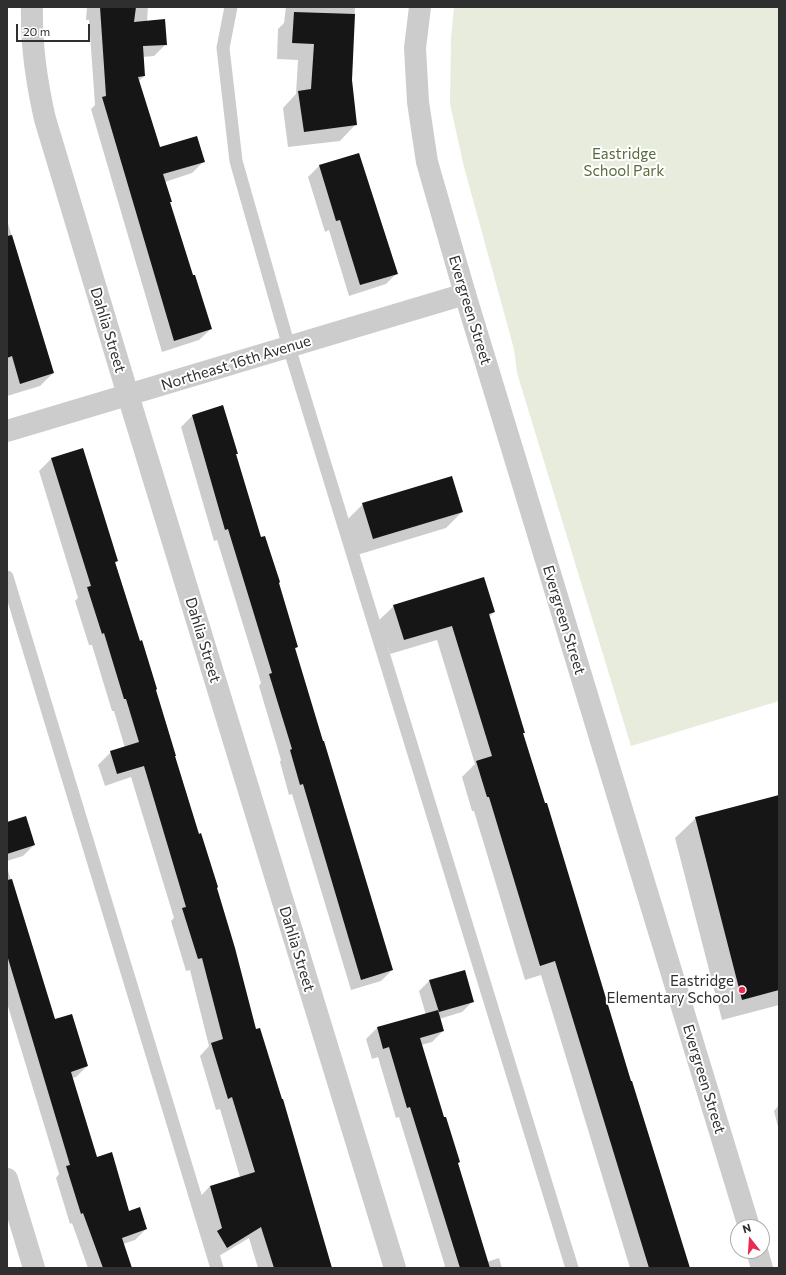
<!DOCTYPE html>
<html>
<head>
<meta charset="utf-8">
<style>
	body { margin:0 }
	#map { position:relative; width:786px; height:1275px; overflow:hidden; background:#fff; font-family:Commissioner,sans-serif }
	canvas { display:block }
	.frame { position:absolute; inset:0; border:8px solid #2f2f2f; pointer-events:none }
	.north { position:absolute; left:730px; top:1219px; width:40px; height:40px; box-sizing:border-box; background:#fff; border:1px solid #acacac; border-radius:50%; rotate:343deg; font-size:11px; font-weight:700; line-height:16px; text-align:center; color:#2f2f2f }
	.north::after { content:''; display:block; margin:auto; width:14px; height:18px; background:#ea2c53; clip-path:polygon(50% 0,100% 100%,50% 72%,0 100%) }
	.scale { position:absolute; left:16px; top:24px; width:74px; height:18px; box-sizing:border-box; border:2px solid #2f2f2f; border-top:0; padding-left:5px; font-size:12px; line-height:14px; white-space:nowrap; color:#2f2f2f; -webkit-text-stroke:3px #fff; paint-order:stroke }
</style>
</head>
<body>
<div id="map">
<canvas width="786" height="1275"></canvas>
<div class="frame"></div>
<div class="north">N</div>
<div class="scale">20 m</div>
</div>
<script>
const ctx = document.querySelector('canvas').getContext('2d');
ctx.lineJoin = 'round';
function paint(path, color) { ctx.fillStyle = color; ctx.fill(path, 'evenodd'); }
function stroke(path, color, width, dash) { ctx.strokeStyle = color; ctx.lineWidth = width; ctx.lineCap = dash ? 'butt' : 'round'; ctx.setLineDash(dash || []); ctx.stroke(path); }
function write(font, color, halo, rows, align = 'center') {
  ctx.font = font + ' Commissioner,sans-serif'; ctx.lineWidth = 4; ctx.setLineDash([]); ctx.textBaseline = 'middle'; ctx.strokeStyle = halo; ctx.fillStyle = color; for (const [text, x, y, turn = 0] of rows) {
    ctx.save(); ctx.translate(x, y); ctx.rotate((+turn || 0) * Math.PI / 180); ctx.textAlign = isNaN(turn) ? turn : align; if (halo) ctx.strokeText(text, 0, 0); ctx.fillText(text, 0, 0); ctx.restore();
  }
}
paint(new Path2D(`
	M 454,7 L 779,7 L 779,701 L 631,746 L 517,373 L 514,349 L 464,167 L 450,104 L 451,38 Z`), '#e7ecdc');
paint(new Path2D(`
	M 87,7 L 148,7 L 147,22 L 166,44 L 154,56 L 142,57 L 144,76 L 139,81 L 159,148 L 204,161 L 192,173 L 165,182 L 171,202 L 169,203 L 192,277 L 211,329 L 199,340 L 162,352 L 91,109 L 95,105 L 89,20 L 86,20 Z
	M 286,7 L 355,7 L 351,80 L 356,124 L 340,141 L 288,147 L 283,108 L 296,94 L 298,60 L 277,59 L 278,29 L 284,23 Z
	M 359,154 L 397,273 L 386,284 L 349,296 L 329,230 L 325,232 L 308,177 L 319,166 Z
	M 7,220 L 53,373 L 40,386 L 7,396 Z
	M 223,406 L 237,453 L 235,455 L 260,538 L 297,647 L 294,650 L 392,970 L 381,981 L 351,990 L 292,794 L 289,795 L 280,762 L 281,760 L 259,686 L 261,683 L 217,540 L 214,541 L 181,427 L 192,416 Z
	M 82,450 L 117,561 L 115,563 L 155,690 L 255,1030 L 331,1268 L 258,1268 L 249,1238 L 214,1259 L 198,1199 L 210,1186 L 240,1177 L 220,1109 L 216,1110 L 200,1056 L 209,1046 L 190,970 L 186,971 L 171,921 L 174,918 L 131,777 L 105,786 L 98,765 L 111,752 L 125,748 L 114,711 L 112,711 L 92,645 L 89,645 L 75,601 L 78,598 L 39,471 L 51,459 Z
	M 363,504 L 462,512 L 446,528 L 357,555 L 347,520 Z
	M 394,606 L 494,612 L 489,617 L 524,733 L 523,734 L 689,1268 L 630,1268 L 541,975 L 525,980 L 474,811 L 472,811 L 462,777 L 475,764 L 437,640 L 390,654 L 379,620 Z
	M 779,796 L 779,1005 L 722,1020 L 675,838 L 696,818 Z
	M 7,823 L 34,845 L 23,856 L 7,861 Z
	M 7,867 L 54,1020 L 87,1066 L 76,1077 L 72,1078 L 96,1158 L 128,1212 L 146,1229 L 135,1240 L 123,1244 L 129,1268 L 88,1268 L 72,1223 L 70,1224 L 56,1178 L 59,1174 L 7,1003 Z
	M 430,980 L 473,1001 L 462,1012 L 439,1019 L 443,1031 L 432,1042 L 421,1045 L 487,1262 L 499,1258 L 502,1268 L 443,1268 L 445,1266 L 399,1117 L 396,1118 L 378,1057 L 372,1059 L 366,1039 L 377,1028 L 426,1015 L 419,991 Z
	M 779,1105 L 779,1131 L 774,1111 Z`), '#0003');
paint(new Path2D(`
	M 100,7 L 136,7 L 134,22 L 165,19 L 167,45 L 143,46 L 145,76 L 138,77 L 160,147 L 197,136 L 205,162 L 163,174 L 172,202 L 170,202 L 193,275 L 195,275 L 212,329 L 174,341 L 102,97 L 106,96 Z
	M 294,12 L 355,14 L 352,80 L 357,125 L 304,132 L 298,91 L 311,89 L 314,44 L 292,43 Z
	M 359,153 L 398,274 L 360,285 L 340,220 L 336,221 L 319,165 Z
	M 12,235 L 54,373 L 20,384 L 12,356 L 7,358 L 7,236 Z
	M 223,405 L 238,454 L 236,454 L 261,537 L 265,536 L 280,582 L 279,583 L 298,647 L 295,648 L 323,741 L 324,741 L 393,970 L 361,980 L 303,784 L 300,785 L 290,750 L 292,749 L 269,674 L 272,673 L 228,529 L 225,530 L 192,415 Z
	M 83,448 L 118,561 L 115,562 L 140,641 L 142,640 L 157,689 L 156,690 L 176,756 L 175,756 L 199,834 L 201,833 L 218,887 L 217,888 L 235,948 L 256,1029 L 260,1028 L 282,1099 L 283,1099 L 332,1268 L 274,1268 L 261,1227 L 227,1248 L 217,1231 L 222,1228 L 210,1186 L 255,1172 L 232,1097 L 228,1099 L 211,1043 L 223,1039 L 202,958 L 198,959 L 182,908 L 186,907 L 144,766 L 117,774 L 110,751 L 139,742 L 126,699 L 124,699 L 104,633 L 102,634 L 87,587 L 91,586 L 51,458 Z
	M 452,476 L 463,512 L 373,539 L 362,503 Z
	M 484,577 L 495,612 L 489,614 L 525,733 L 523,733 L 545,803 L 547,803 L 631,1081 L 632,1081 L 690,1268 L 649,1268 L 555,961 L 540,966 L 489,797 L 487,797 L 476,761 L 492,756 L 452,626 L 404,640 L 393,605 Z
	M 779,795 L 779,990 L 742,1000 L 695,817 Z
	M 26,816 L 35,845 L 7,854 L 7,822 Z
	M 12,879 L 55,1019 L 72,1014 L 88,1066 L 71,1072 L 97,1157 L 112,1152 L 129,1211 L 140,1207 L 147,1229 L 122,1238 L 132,1268 L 103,1268 L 83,1213 L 81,1214 L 66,1166 L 70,1165 L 7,955 L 7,880 Z
	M 465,970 L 474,1002 L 439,1012 L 429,980 Z
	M 438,1010 L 444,1031 L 420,1038 L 444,1117 L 446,1117 L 460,1162 L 458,1163 L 490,1268 L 460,1268 L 410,1107 L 407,1108 L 389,1047 L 383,1049 L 377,1027 Z`), '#161616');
stroke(new Path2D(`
	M 231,7 L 223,48 L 236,161 L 289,347 L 572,1268
	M 7,577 L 217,1268`), '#ccc', 13);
stroke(new Path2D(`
	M 32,7 C 31,46 36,80 45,119 L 128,395 L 395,1268
	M 7,431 L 465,294
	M 7,1179 L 34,1268`), '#ccc', 22);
stroke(new Path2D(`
	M 420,7 L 415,48 L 418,102 L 427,162 L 465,294 L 749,1227
	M 757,1251 L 762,1268`), '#ccc', 22);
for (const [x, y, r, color] of [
	[742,990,4,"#ea2c53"]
]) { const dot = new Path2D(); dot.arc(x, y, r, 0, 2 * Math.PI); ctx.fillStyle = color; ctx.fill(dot); stroke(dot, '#fff', 1.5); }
write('15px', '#586c3b', '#fff', [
	["Eastridge",624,154],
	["School Park",624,171]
]);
write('15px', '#2f2f2f', '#fff', [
	["Evergreen Street",470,310,73],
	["Dahlia Street",108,330,73],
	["Northeast 16th Avenue",236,363,-17],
	["Evergreen Street",564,620,73],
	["Dahlia Street",203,640,73],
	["Dahlia Street",297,949,73],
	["Evergreen Street",704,1079,73]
]);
write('15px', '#2f2f2f', '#fff', [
	["Eastridge",734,981],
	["Elementary School",734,998]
], 'right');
</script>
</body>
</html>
